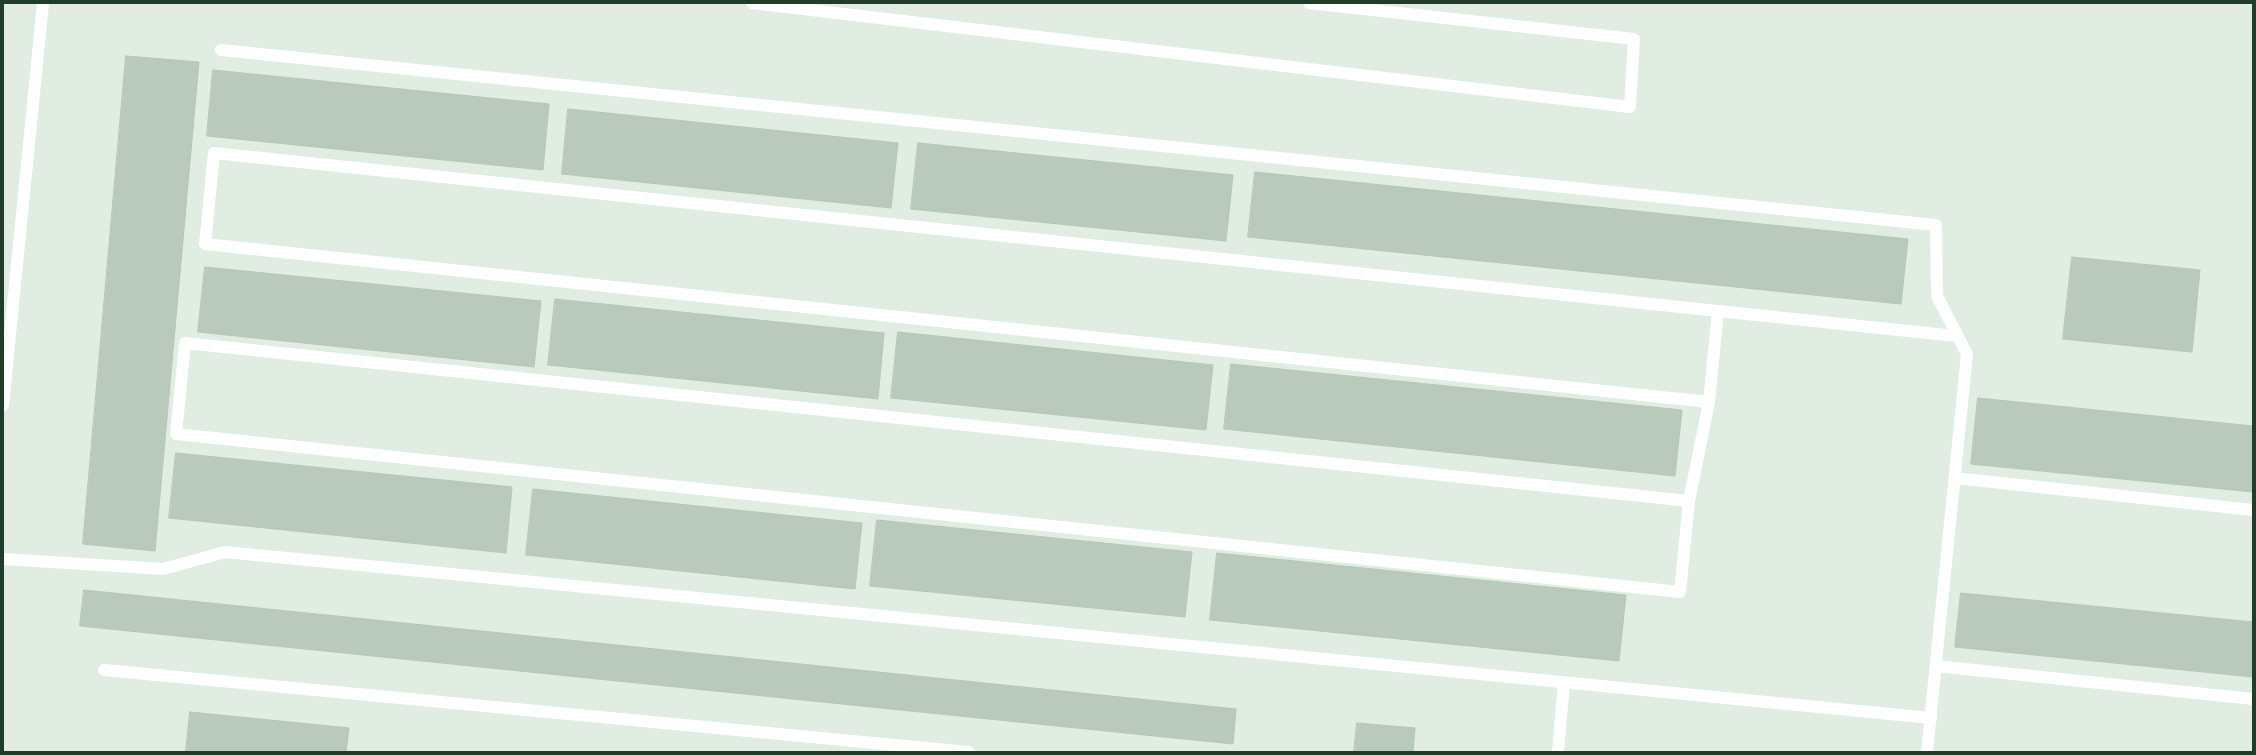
<!DOCTYPE html>
<html>
<head>
<meta charset="utf-8">
<style>
	body { margin:0 }
	#map { position:relative; width:2256px; height:755px; overflow:hidden; background:#e1ece2; font-family:"Titillium Web",sans-serif }
	canvas { display:block }
	.frame { position:absolute; inset:0; border:4px solid #213d29; pointer-events:none }
</style>
</head>
<body>
<div id="map">
<canvas width="2256" height="755"></canvas>
<div class="frame"></div>
</div>
<script>
const ctx = document.querySelector('canvas').getContext('2d');
ctx.lineJoin = 'round';
function paint(path, color) { ctx.fillStyle = color; ctx.fill(path, 'evenodd'); }
function stroke(path, color, width, dash) { ctx.strokeStyle = color; ctx.lineWidth = width; ctx.lineCap = dash ? 'butt' : 'round'; ctx.setLineDash(dash || []); ctx.stroke(path); }
const building = new Path2D(`
	M 126,56 L 199,62 L 155,551 L 83,544 Z
	M 213,70 L 549,104 L 543,170 L 207,136 Z
	M 568,109 L 898,143 L 891,208 L 562,174 Z
	M 918,143 L 1233,175 L 1226,241 L 911,209 Z
	M 1255,172 L 1908,239 L 1901,304 L 1248,237 Z
	M 2072,257 L 2200,270 L 2192,352 L 2063,339 Z
	M 205,267 L 541,301 L 534,367 L 198,332 Z
	M 555,299 L 884,333 L 878,399 L 548,365 Z
	M 898,332 L 1213,365 L 1206,430 L 891,398 Z
	M 1231,364 L 1682,410 L 1675,476 L 1224,429 Z
	M 1978,398 L 2253,426 L 2253,492 L 1971,464 Z
	M 176,453 L 512,487 L 506,553 L 169,518 Z
	M 533,489 L 862,523 L 855,589 L 526,555 Z
	M 877,520 L 1192,552 L 1185,617 L 870,586 Z
	M 1217,553 L 1626,595 L 1619,661 L 1210,620 Z
	M 84,590 L 1236,709 L 1233,744 L 80,626 Z
	M 1961,593 L 2253,622 L 2253,677 L 1955,647 Z
	M 190,712 L 349,728 L 346,752 L 186,752 Z
	M 1357,723 L 1415,728 L 1413,752 L 1354,752 Z`);
paint(building, '#b9cabc');
stroke(building, '#b4c6b6', 1);
stroke(new Path2D(`
	M 104,670 L 969,752`), '#fff', 12);
stroke(new Path2D(`
	M 221,50 L 1936,225 L 1937,296 L 1967,354 L 1927,752
	M 1718,311 L 1709,402 L 205,244 L 214,153 L 1718,311 L 1956,336
	M 1955,478 L 2253,510
	M 1689,501 L 1680,592 L 176,434 L 185,343 L 1689,501 L 1709,402
	M 3,559 L 163,569 L 225,552 L 1931,718
	M 1936,666 L 2253,699
	M 1558,752 L 1564,683`), '#fff', 12);
stroke(new Path2D(`
	M 752,3 L 1630,107 L 1634,39 L 1309,3
	M 3,405 L 43,3`), '#fff', 12);
</script>
</body>
</html>
